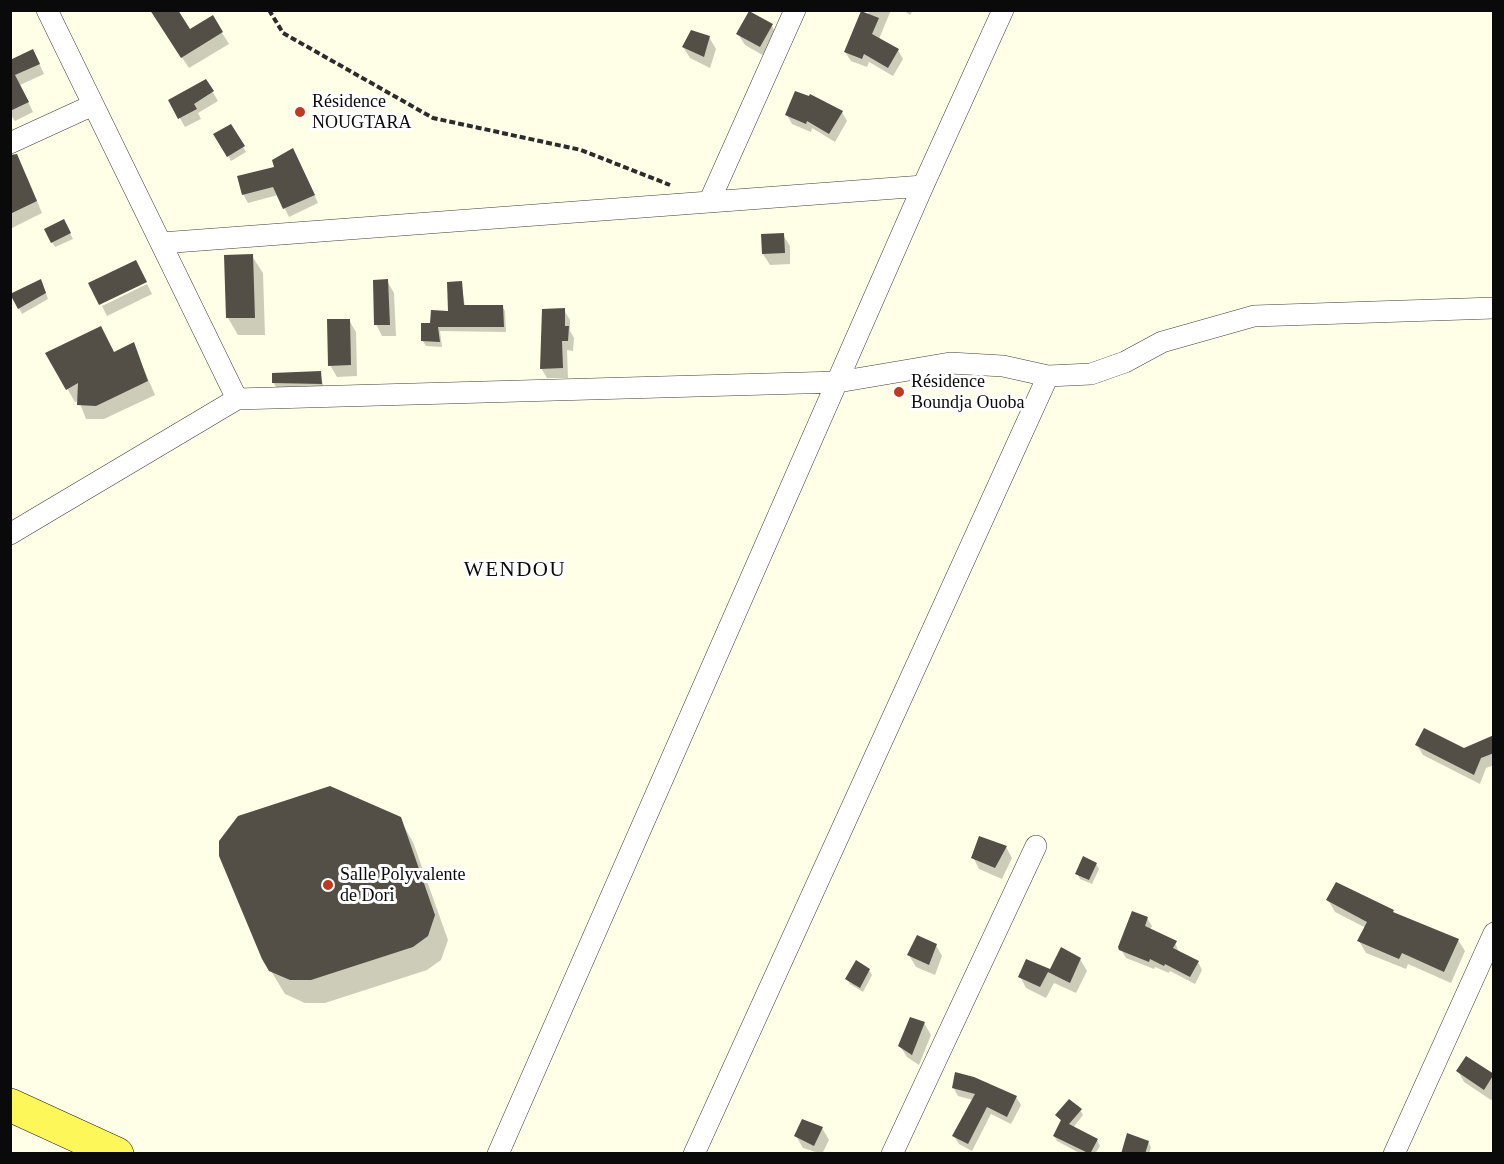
<!DOCTYPE html>
<html>
<head>
<meta charset="utf-8">
<style>
	body { margin:0 }
	#map { position:relative; width:1504px; height:1164px; overflow:hidden; background:#ffffe7; font-family:"Times New Roman",serif }
	canvas { display:block }
	.frame { position:absolute; inset:0; border:12px solid #0a0a0a; pointer-events:none }
</style>
</head>
<body>
<div id="map">
<canvas width="1504" height="1164"></canvas>
<div class="frame"></div>
</div>
<script>
const ctx = document.querySelector('canvas').getContext('2d');
ctx.lineJoin = 'round';
function paint(path, color) { ctx.fillStyle = color; ctx.fill(path, 'evenodd'); }
function stroke(path, color, width, dash) { ctx.strokeStyle = color; ctx.lineWidth = width; ctx.lineCap = dash ? 'butt' : 'round'; ctx.setLineDash(dash || []); ctx.stroke(path); }
function write(font, color, halo, rows, align = 'center') {
  ctx.font = font + ' "Times New Roman",serif'; ctx.lineWidth = 6; ctx.setLineDash([]); ctx.textBaseline = 'middle'; ctx.strokeStyle = halo; ctx.fillStyle = color; for (const [text, x, y, turn = 0] of rows) {
    ctx.save(); ctx.translate(x, y); ctx.rotate((+turn || 0) * Math.PI / 180); ctx.textAlign = isNaN(turn) ? turn : align; if (halo) ctx.strokeText(text, 0, 0); ctx.fillText(text, 0, 0); ctx.restore();
  }
}
paint(new Path2D(`
	M 870,10 L 891,10 L 879,39 L 898,50 L 903,59 L 893,76 L 869,62 L 867,67 L 851,61 L 845,52 Z
	M 903,10 L 913,10 L 910,15 Z
	M 212,17 L 229,44 L 189,68 L 161,26 L 189,31 Z
	M 772,26 L 778,37 L 766,57 L 745,45 L 738,34 Z
	M 709,37 L 716,49 L 710,68 L 690,58 L 683,47 Z
	M 10,61 L 38,61 L 44,74 L 20,85 L 33,112 L 15,121 L 10,114 Z
	M 206,81 L 218,101 L 198,113 L 201,119 L 185,127 L 170,101 Z
	M 842,112 L 847,121 L 835,142 L 812,128 L 811,132 L 792,124 L 787,115 Z
	M 231,126 L 246,152 L 231,161 L 216,134 Z
	M 297,158 L 318,203 L 289,217 L 278,195 L 248,203 L 243,194 L 276,168 Z
	M 10,170 L 27,177 L 42,213 L 10,229 Z
	M 64,221 L 73,239 L 55,247 L 52,242 Z
	M 783,235 L 790,246 L 790,264 L 770,265 L 763,254 Z
	M 252,256 L 263,273 L 265,335 L 238,335 L 228,318 Z
	M 387,281 L 394,293 L 396,336 L 382,336 L 376,324 Z
	M 461,283 L 465,306 L 502,306 L 505,311 L 506,332 L 440,331 L 442,347 L 426,346 L 423,341 L 432,325 L 450,313 Z
	M 147,284 L 152,294 L 107,316 L 102,306 Z
	M 43,285 L 48,299 L 22,314 L 12,295 Z
	M 564,310 L 570,320 L 570,331 L 574,338 L 573,351 L 567,350 L 568,378 L 547,378 L 541,368 Z
	M 349,320 L 356,332 L 357,376 L 337,377 L 330,365 Z
	M 133,344 L 155,395 L 104,419 L 86,419 L 79,401 L 75,402 L 47,354 L 115,354 Z
	M 320,372 L 324,389 L 276,387 L 273,382 Z
	M 1494,740 L 1494,765 L 1486,768 L 1480,784 L 1423,755 L 1417,745 L 1464,750 Z
	M 399,818 L 413,842 L 448,940 L 441,960 L 427,970 L 325,1003 L 305,1003 L 285,994 L 263,958 Z
	M 1006,847 L 1012,858 L 1002,879 L 979,869 L 973,857 Z
	M 1096,864 L 1099,869 L 1092,884 L 1080,879 L 1077,873 Z
	M 1328,900 L 1393,911 L 1395,915 L 1458,940 L 1465,951 L 1451,983 L 1408,964 L 1406,969 L 1366,953 L 1359,941 L 1366,928 L 1335,912 Z
	M 1147,918 L 1152,926 L 1150,930 L 1175,942 L 1179,953 L 1198,962 L 1202,970 L 1195,984 L 1170,971 L 1169,973 L 1155,967 L 1154,969 L 1126,958 L 1119,946 Z
	M 936,945 L 942,956 L 935,975 L 916,967 L 909,955 Z
	M 1080,959 L 1087,971 L 1076,993 L 1054,983 L 1046,998 L 1026,988 L 1020,976 L 1050,971 Z
	M 869,970 L 872,975 L 863,992 L 850,984 L 847,979 Z
	M 924,1023 L 931,1035 L 919,1065 L 907,1057 L 900,1046 Z
	M 1458,1071 L 1493,1076 L 1494,1096 L 1491,1100 L 1464,1082 Z
	M 953,1087 L 1016,1097 L 1021,1105 L 1011,1124 L 991,1114 L 972,1151 L 959,1144 L 954,1136 L 973,1100 L 958,1096 Z
	M 1080,1110 L 1083,1115 L 1073,1128 L 1097,1140 L 1100,1146 L 1095,1154 L 1081,1154 L 1057,1141 L 1054,1136 L 1062,1122 L 1057,1116 Z
	M 822,1128 L 829,1140 L 822,1154 L 803,1148 L 796,1136 Z
	M 1148,1142 L 1151,1147 L 1149,1154 L 1126,1154 Z`), '#0003');
paint(new Path2D(`
	M 150,10 L 178,10 L 190,29 L 213,15 L 223,32 L 181,58 Z
	M 749,11 L 773,24 L 760,47 L 736,34 Z
	M 861,11 L 879,18 L 872,34 L 899,49 L 888,68 L 864,54 L 862,59 L 844,52 Z
	M 691,30 L 710,36 L 704,57 L 682,47 Z
	M 33,49 L 40,64 L 15,75 L 29,102 L 10,111 L 10,60 Z
	M 206,79 L 214,91 L 194,104 L 197,109 L 178,119 L 168,100 Z
	M 795,91 L 809,96 L 810,94 L 843,111 L 829,134 L 807,121 L 806,124 L 785,115 Z
	M 231,124 L 245,146 L 227,157 L 213,134 Z
	M 293,148 L 315,195 L 283,209 L 273,187 L 242,195 L 237,176 L 274,167 L 272,160 Z
	M 17,154 L 37,201 L 10,214 L 10,155 Z
	M 64,219 L 71,233 L 51,243 L 44,229 Z
	M 784,233 L 785,253 L 762,254 L 761,234 Z
	M 253,254 L 255,318 L 226,318 L 224,255 Z
	M 136,260 L 147,282 L 99,305 L 88,283 Z
	M 41,279 L 46,293 L 18,309 L 10,294 Z
	M 388,279 L 390,325 L 374,325 L 373,280 Z
	M 462,281 L 464,305 L 503,305 L 504,327 L 438,327 L 440,342 L 421,341 L 421,323 L 430,323 L 431,310 L 448,311 L 447,282 Z
	M 565,308 L 565,326 L 569,326 L 568,341 L 562,341 L 563,368 L 540,369 L 542,309 Z
	M 327,319 L 350,319 L 351,365 L 328,366 Z
	M 101,326 L 114,352 L 134,342 L 148,381 L 96,406 L 77,405 L 78,383 L 66,390 L 45,353 Z
	M 321,371 L 322,384 L 272,383 L 272,373 Z
	M 1424,728 L 1464,748 L 1494,735 L 1494,753 L 1481,758 L 1474,775 L 1415,745 Z
	M 330,786 L 401,817 L 435,915 L 428,936 L 413,947 L 311,980 L 290,980 L 269,971 L 262,959 L 219,856 L 219,841 L 238,816 Z
	M 979,836 L 1007,846 L 995,868 L 971,858 Z
	M 1083,856 L 1097,863 L 1089,880 L 1075,874 Z
	M 1336,882 L 1394,910 L 1393,912 L 1459,939 L 1444,972 L 1402,953 L 1399,959 L 1357,941 L 1367,922 L 1326,900 Z
	M 1132,911 L 1148,917 L 1145,926 L 1177,941 L 1173,948 L 1199,961 L 1190,977 L 1165,964 L 1164,966 L 1150,959 L 1149,962 L 1119,950 L 1118,947 Z
	M 917,935 L 937,944 L 929,965 L 907,955 Z
	M 1061,947 L 1081,958 L 1070,983 L 1048,972 L 1040,987 L 1018,977 L 1026,959 L 1050,969 Z
	M 856,960 L 870,969 L 860,988 L 845,979 Z
	M 910,1017 L 925,1022 L 912,1055 L 898,1046 Z
	M 1466,1056 L 1494,1074 L 1484,1090 L 1456,1071 Z
	M 955,1072 L 974,1077 L 1017,1096 L 1007,1117 L 987,1107 L 968,1144 L 952,1136 L 975,1094 L 952,1088 Z
	M 1069,1099 L 1082,1109 L 1069,1124 L 1098,1139 L 1090,1154 L 1053,1136 L 1061,1120 L 1055,1115 Z
	M 802,1119 L 823,1127 L 814,1146 L 794,1136 Z
	M 1127,1133 L 1149,1141 L 1145,1154 L 1121,1154 Z`), '#534e46');
const street = new Path2D(`
	M 47,10 L 237,399
	M 10,143 L 93,105
	M 710,200 L 795,10
	M 161,243 L 923,186
	M 10,534 L 237,399 L 838,382 L 950,363 L 1003,366 L 1048,376 L 1091,374 L 1125,362 L 1162,342 L 1254,316 L 1494,308
	M 498,1154 L 923,186 L 1003,10
	M 694,1154 L 1048,376
	M 892,1154 L 1036,846
	M 1394,1154 L 1494,933`);
const primary = new Path2D(`
	M 10,1105 L 117,1154`);
stroke(street, '#3d3d3d', 22);
stroke(primary, '#1b1b1b', 34);
stroke(new Path2D(`
	M 269,10 L 283,33 L 433,118 L 581,150 L 670,185`), '#2c2c2c', 4, [6, 3]);
stroke(street, '#fff', 21);
stroke(primary, '#fdf75a', 33);
for (const [x, y, r, color] of [
	[300,112,6,"#bd3a20"],
	[899,392,6,"#bd3a20"],
	[328,885,6,"#bd3a20"]
]) { const dot = new Path2D(); dot.arc(x, y, r, 0, 2 * Math.PI); ctx.fillStyle = color; ctx.fill(dot); stroke(dot, '#fff', 2); }
write('18px', '#0a0a0a', '#fff', [
	["Résidence",312,102],
	["NOUGTARA",312,123],
	["Résidence",911,382],
	["Boundja Ouoba",911,403],
	["Salle Polyvalente",340,875],
	["de Dori",340,896]
], 'left');
ctx.letterSpacing = '1.5px';
write('21px', '#0a0a0a', '#fff', [
	["WENDOU",515,570]
]);
ctx.letterSpacing = '0px';
</script>
</body>
</html>
